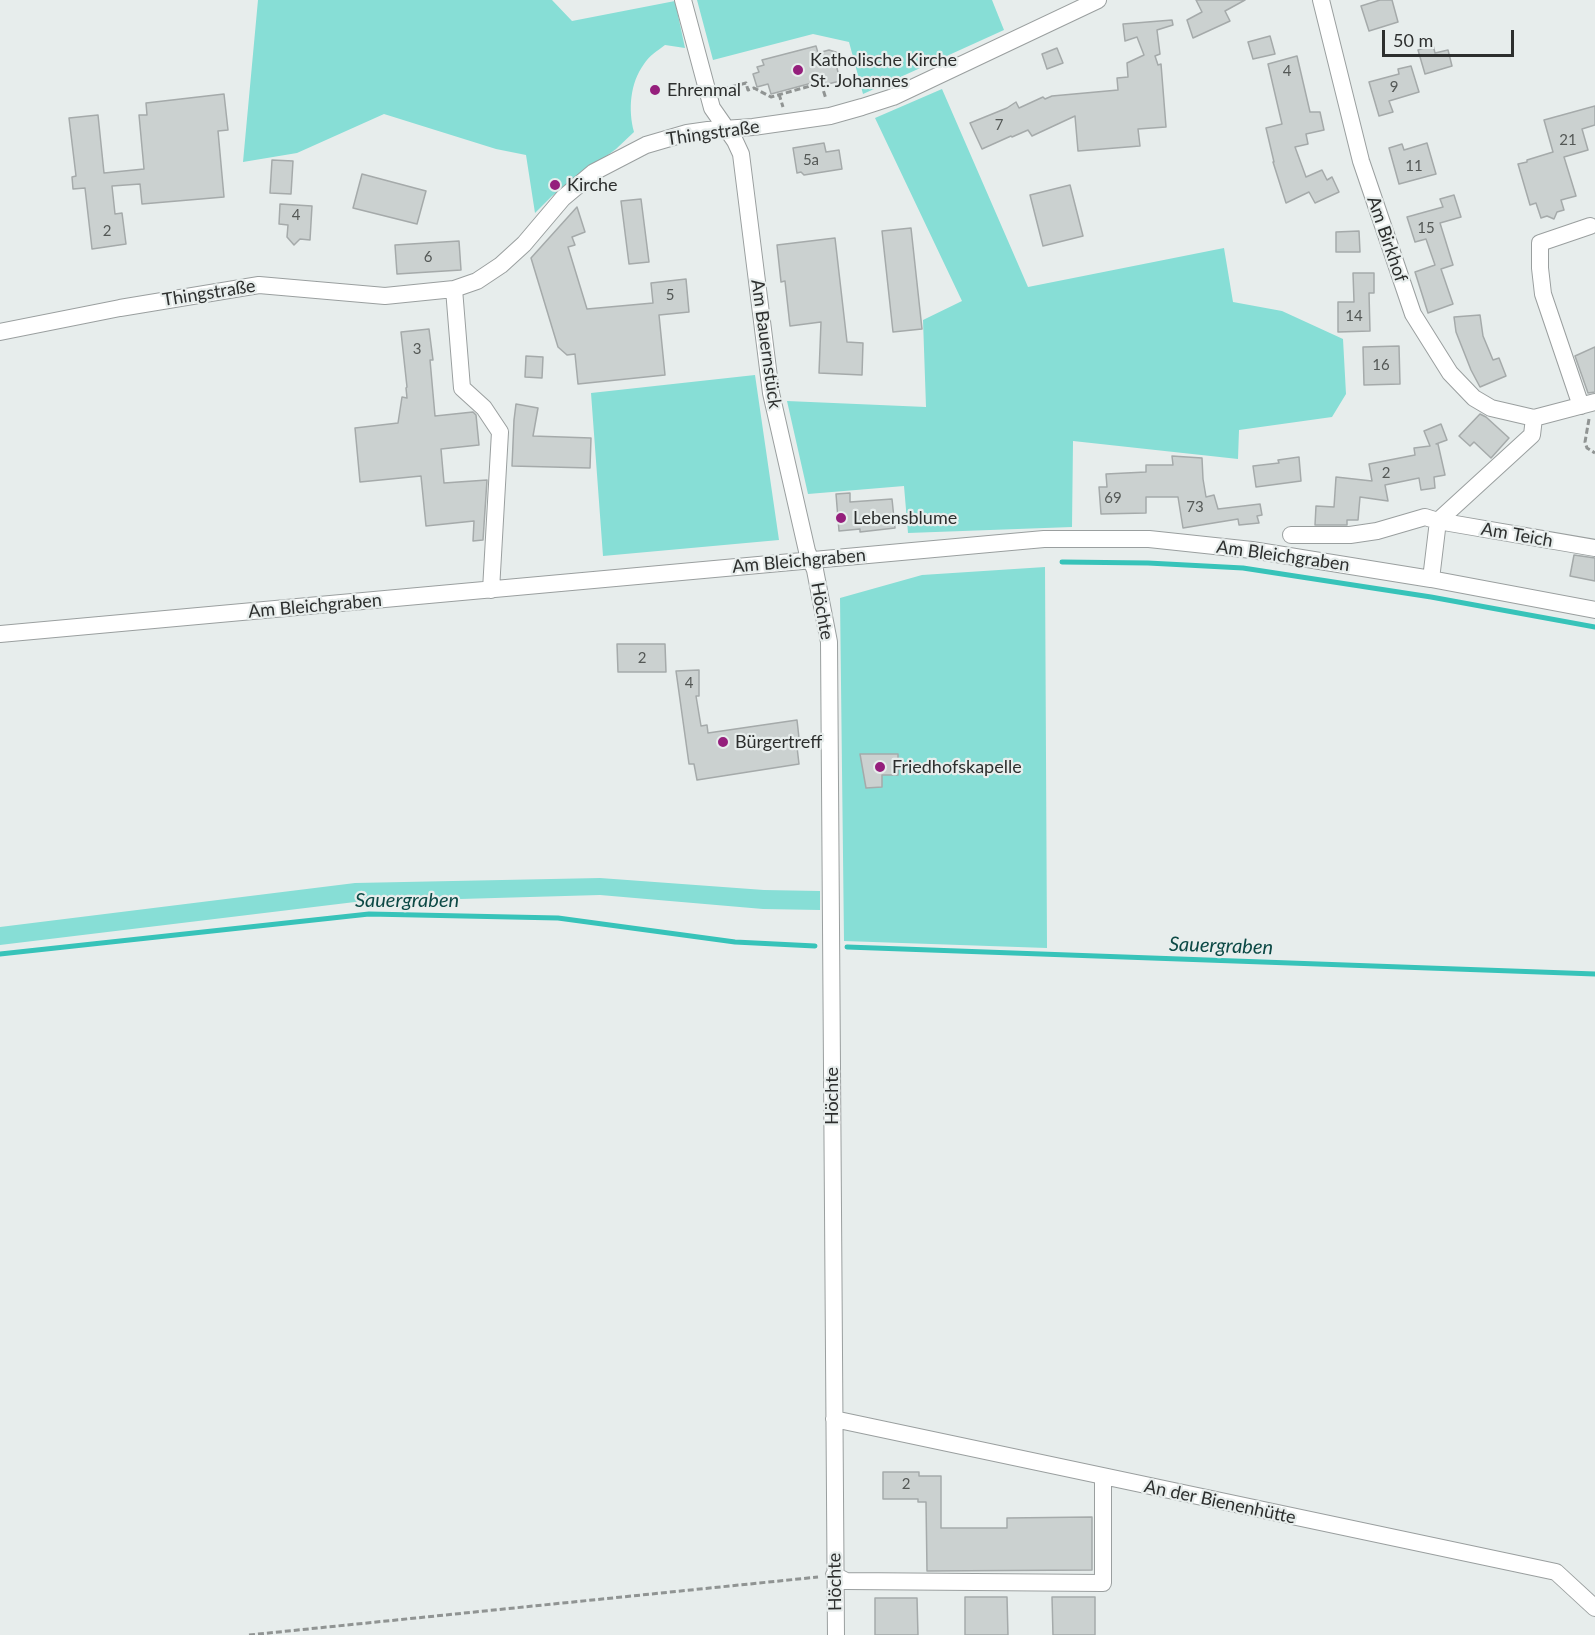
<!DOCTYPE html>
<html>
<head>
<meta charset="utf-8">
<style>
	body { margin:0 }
	#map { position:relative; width:1595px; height:1635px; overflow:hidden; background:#e7edec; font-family:Lato,sans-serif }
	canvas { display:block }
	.scale { position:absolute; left:1382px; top:30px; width:132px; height:27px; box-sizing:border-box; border:3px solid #2d2f2e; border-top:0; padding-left:8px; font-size:18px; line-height:21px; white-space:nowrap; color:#2d2f2e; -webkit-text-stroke:4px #e7edec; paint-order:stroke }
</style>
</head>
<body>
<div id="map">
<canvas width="1595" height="1635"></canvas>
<div class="scale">50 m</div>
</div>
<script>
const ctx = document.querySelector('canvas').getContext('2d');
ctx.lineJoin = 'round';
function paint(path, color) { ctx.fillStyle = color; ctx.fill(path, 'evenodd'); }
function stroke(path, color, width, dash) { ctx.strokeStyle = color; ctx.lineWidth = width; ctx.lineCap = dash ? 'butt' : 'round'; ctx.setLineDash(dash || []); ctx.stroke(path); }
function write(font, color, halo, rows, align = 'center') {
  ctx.font = font + ' Lato,sans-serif'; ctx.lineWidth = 4.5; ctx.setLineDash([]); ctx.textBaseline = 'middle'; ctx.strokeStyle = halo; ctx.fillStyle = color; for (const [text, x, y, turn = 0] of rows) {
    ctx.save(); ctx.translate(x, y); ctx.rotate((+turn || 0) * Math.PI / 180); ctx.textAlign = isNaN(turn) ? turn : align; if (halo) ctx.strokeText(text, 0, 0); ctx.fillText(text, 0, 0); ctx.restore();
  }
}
paint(new Path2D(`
	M 258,0 L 552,0 L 572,21 L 675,1 L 685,48 L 665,45 C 657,51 649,56 644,64 C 630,83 628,110 634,132 L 616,149 L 552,196 L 535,213 L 526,155 L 496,149 L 384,114 L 297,153 L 243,162 Z
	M 697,0 L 992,0 L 1004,30 L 863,94 L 849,42 L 813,34 L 713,60 Z
	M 942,89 L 1028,287 L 1224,248 L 1233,302 L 1282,311 L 1343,339 L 1346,394 L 1332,417 L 1239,430 L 1238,459 L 1073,441 L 1072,527 L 908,533 L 904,486 L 808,494 L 787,401 L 926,407 L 923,320 L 962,301 L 875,118 Z
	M 755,375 L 779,540 L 603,556 L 591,393 Z
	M 1045,567 L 1047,948 L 844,941 L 840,598 L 922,575 Z
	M 600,878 L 764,890 L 820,891 L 820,910 L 763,909 L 600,895 L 355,902 L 0,945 L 0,927 L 355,883 Z`), '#87ded6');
stroke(new Path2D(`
	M 1062,562 L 1148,563 L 1243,568 L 1431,597 L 1595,627
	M 847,947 L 1595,974
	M 0,954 L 369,914 L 558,918 L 735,942 L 815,946`), '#37c3b9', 5);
const building = new Path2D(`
	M 1196,0 L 1245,0 L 1225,11 L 1230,21 L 1193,38 L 1187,20 L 1202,12 Z
	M 1380,0 L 1392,0 L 1398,22 L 1369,31 L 1361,6 Z
	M 1172,20 L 1173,25 L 1157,30 L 1160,54 L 1155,56 L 1158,65 L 1161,64 L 1166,127 L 1138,129 L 1140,146 L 1078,151 L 1075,116 L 1032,136 L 1028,130 L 1012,137 L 1011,136 L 982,149 L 970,123 L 1007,108 L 1016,102 L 1019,108 L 1043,97 L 1045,99 L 1052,96 L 1118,90 L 1117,78 L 1128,77 L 1127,63 L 1144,55 L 1137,37 L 1125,41 L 1123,24 Z
	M 1270,36 L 1275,54 L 1253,59 L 1248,42 Z
	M 1433,45 L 1435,53 L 1448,50 L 1452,66 L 1425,74 L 1418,50 Z
	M 816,46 L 818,53 L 829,50 L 839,53 L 842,63 L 837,68 L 840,81 L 824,85 L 823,80 L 771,94 L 768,84 L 757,87 L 753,74 L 759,72 L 757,67 L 764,65 L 762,60 Z
	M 1057,48 L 1063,63 L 1047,69 L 1042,54 Z
	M 1297,56 L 1310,112 L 1320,112 L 1324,130 L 1306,134 L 1308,144 L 1295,147 L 1306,177 L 1322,170 L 1327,180 L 1332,177 L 1339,192 L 1315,203 L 1309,192 L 1286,203 L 1273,162 L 1274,162 L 1266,128 L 1282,124 L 1268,64 Z
	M 1411,66 L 1419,92 L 1389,101 L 1393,112 L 1379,116 L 1369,82 L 1399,74 L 1398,69 Z
	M 224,94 L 228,130 L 218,131 L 224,197 L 142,204 L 140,184 L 112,186 L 115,214 L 122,213 L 126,244 L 92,249 L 85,188 L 73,189 L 72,177 L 76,176 L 69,118 L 98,115 L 104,173 L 144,169 L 139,115 L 147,115 L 146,103 Z
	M 1595,106 L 1595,125 L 1582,129 L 1588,150 L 1564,157 L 1576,196 L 1561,200 L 1564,210 L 1557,212 L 1554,219 L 1547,216 L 1541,218 L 1536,203 L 1530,205 L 1518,164 L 1527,162 L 1527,160 L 1553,152 L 1544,120 Z
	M 824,143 L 826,152 L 839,150 L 842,169 L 804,175 L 801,172 L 797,173 L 793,148 Z
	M 1427,143 L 1436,174 L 1399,184 L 1389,148 L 1402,144 L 1404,150 Z
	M 272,160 L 293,161 L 291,194 L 270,193 Z
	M 362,174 L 426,191 L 417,224 L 353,208 Z
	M 1070,185 L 1083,236 L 1043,246 L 1030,195 Z
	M 1454,195 L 1461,217 L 1440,223 L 1453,265 L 1441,269 L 1453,304 L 1428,313 L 1415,272 L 1435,265 L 1426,239 L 1415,242 L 1407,217 L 1443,207 L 1440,199 Z
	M 641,199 L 649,262 L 629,264 L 621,201 Z
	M 280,204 L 312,206 L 310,240 L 300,239 L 294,245 L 287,237 L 288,225 L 279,224 Z
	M 577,207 L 585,232 L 572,237 L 575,245 L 568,247 L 587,309 L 653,303 L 651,283 L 686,279 L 689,312 L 659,315 L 665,375 L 578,384 L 575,354 L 567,355 L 558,347 L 531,258 Z
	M 911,228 L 922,329 L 893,332 L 882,231 Z
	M 1359,231 L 1360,252 L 1336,252 L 1336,232 Z
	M 835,238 L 847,342 L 863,343 L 862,375 L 819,373 L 821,322 L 790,326 L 785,281 L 781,282 L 777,245 Z
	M 459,241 L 461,270 L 397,274 L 395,245 Z
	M 1353,273 L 1374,273 L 1374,293 L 1369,293 L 1370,331 L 1338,332 L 1338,302 L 1354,302 Z
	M 1480,315 L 1483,336 L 1493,360 L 1499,358 L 1506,376 L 1480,387 L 1471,370 L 1456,332 L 1454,317 Z
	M 429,329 L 433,360 L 430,360 L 435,416 L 473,412 L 476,415 L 479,445 L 441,449 L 444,483 L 487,480 L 483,540 L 473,541 L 474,521 L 426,526 L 421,476 L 360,482 L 355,428 L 398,423 L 402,397 L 407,398 L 406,388 L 407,387 L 401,332 Z
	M 1399,346 L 1400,384 L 1364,385 L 1363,347 Z
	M 1595,347 L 1595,392 L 1588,393 L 1575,356 Z
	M 526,356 L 543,357 L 542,378 L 525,377 Z
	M 516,404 L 538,408 L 533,436 L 591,438 L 590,468 L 512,466 L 514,420 Z
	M 1480,414 L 1486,417 L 1509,438 L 1491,458 L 1474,442 L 1470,446 L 1459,436 Z
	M 1441,424 L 1447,440 L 1436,444 L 1438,444 L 1445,475 L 1434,477 L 1435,488 L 1421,490 L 1419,478 L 1385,485 L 1388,501 L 1360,497 L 1358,520 L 1347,520 L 1347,525 L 1315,525 L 1316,506 L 1334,507 L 1336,477 L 1372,481 L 1369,464 L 1415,455 L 1414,448 L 1430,446 L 1424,431 Z
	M 1172,456 L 1202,458 L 1203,479 L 1206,497 L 1214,495 L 1218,509 L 1260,504 L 1262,515 L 1257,516 L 1259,523 L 1239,525 L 1238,519 L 1183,528 L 1178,497 L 1146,497 L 1146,513 L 1101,514 L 1099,487 L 1107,487 L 1106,474 L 1146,472 L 1146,465 L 1173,465 Z
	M 1299,457 L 1301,481 L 1256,487 L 1253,466 L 1279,463 L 1278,460 Z
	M 850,493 L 850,502 L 892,499 L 895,528 L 860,532 L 860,529 L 839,531 L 836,494 Z
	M 1574,555 L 1595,558 L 1595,581 L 1570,576 Z
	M 617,644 L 665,644 L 666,672 L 618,672 Z
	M 699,670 L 699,696 L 696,696 L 701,726 L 707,725 L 708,733 L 797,720 L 800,747 L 797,747 L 799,764 L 697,780 L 694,764 L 689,764 L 676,671 Z
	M 860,754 L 898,754 L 898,775 L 882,775 L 882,787 L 866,788 Z
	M 883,1472 L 919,1472 L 919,1476 L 941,1476 L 941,1528 L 1007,1528 L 1007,1518 L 1092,1517 L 1092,1570 L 927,1571 L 926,1502 L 918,1502 L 918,1499 L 883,1499 Z
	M 965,1597 L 1007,1597 L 1008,1635 L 965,1635 Z
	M 1052,1597 L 1095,1597 L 1095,1635 L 1053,1635 Z
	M 875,1598 L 917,1598 L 918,1635 L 875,1635 Z`);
paint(building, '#cbd1d0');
stroke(building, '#a5aaaa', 1.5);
const minor = new Path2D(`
	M 683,0 L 712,108 L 735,141 L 741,154 L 771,393 L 807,551 L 815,570 L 829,642 L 836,1635
	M 1321,0 L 1361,161 L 1413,314 L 1450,373 L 1474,398 L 1491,408 L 1534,418 L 1595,402
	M 454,289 L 462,388 L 484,408 L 500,432 L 491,590
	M 0,332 L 120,308 L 259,285 L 385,296 L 454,289 L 477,281 L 501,265 L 524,244 L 563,198 L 594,172 L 646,145 L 687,133 L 708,130 L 753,127 L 830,116 L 862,107 L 893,97 L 1098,0
	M 1581,406 L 1543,294 L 1540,268 L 1540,243 L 1590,226
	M 1291,535 L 1350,535 L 1377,531 L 1425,517 L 1438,521 L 1595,548
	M 1431,579 L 1438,521 L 1532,435 L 1534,418
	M 0,634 L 1044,539 L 1149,539 L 1252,550 L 1431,579 L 1595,610
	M 834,1419 L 1556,1572 L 1595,1608
	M 834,1575 L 846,1581 L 1103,1583 L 1103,1477`);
stroke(minor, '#9a9f9f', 18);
stroke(new Path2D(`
	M 723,89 L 746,83 L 748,90 L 754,88 L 771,97 L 821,83 L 826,99
	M 779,94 L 783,107
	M 1589,419 L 1585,442 L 1587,448 L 1595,453
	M 249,1635 L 818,1577`), '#909493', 3, [6, 3]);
stroke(minor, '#fff', 16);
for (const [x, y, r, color] of [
	[798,70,6,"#951f7c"],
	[655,90,6,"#951f7c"],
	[555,185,6,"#951f7c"],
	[841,518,6,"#951f7c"],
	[723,742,6,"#951f7c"],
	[880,767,6,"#951f7c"]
]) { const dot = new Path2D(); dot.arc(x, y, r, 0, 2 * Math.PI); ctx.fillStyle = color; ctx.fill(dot); stroke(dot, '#e7edec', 2); }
write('15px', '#545856', null, [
	["4",1287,71],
	["9",1394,87],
	["7",999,125],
	["21",1568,140],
	["5a",811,160],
	["11",1414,166],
	["4",296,215],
	["15",1426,228],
	["2",107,231],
	["6",428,257],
	["5",670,295],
	["14",1354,316],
	["3",417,349],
	["16",1381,365],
	["2",1386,473],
	["69",1113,498],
	["73",1195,507],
	["2",642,658],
	["4",689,683],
	["2",906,1484]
]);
write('18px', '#2d2f2e', '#e7edec', [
	["Katholische Kirche",810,60],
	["St. Johannes",810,81],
	["Ehrenmal",667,90],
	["Kirche",567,185],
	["Lebensblume",853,518],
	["Bürgertreff",735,742],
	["Friedhofskapelle",892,767]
], 'left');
write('18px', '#2d2f2e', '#e7edec', [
	["Thingstraße",713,133,-8],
	["Am Birkhof",1387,239,71],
	["Thingstraße",209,293,-9],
	["Am Bauernstück",766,344,82],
	["Am Teich",1517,535,10],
	["Am Bleichgraben",1283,556,8],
	["Am Bleichgraben",799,561,-5],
	["Am Bleichgraben",315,606,-5],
	["Höchte",822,611,80],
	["Höchte",832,1096,-90],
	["An der Bienenhütte",1220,1502,12],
	["Höchte",835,1582,-91]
]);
write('italic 20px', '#0c4945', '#e7edec', [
	["Sauergraben",407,901],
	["Sauergraben",1221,946,2]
]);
</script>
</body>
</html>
